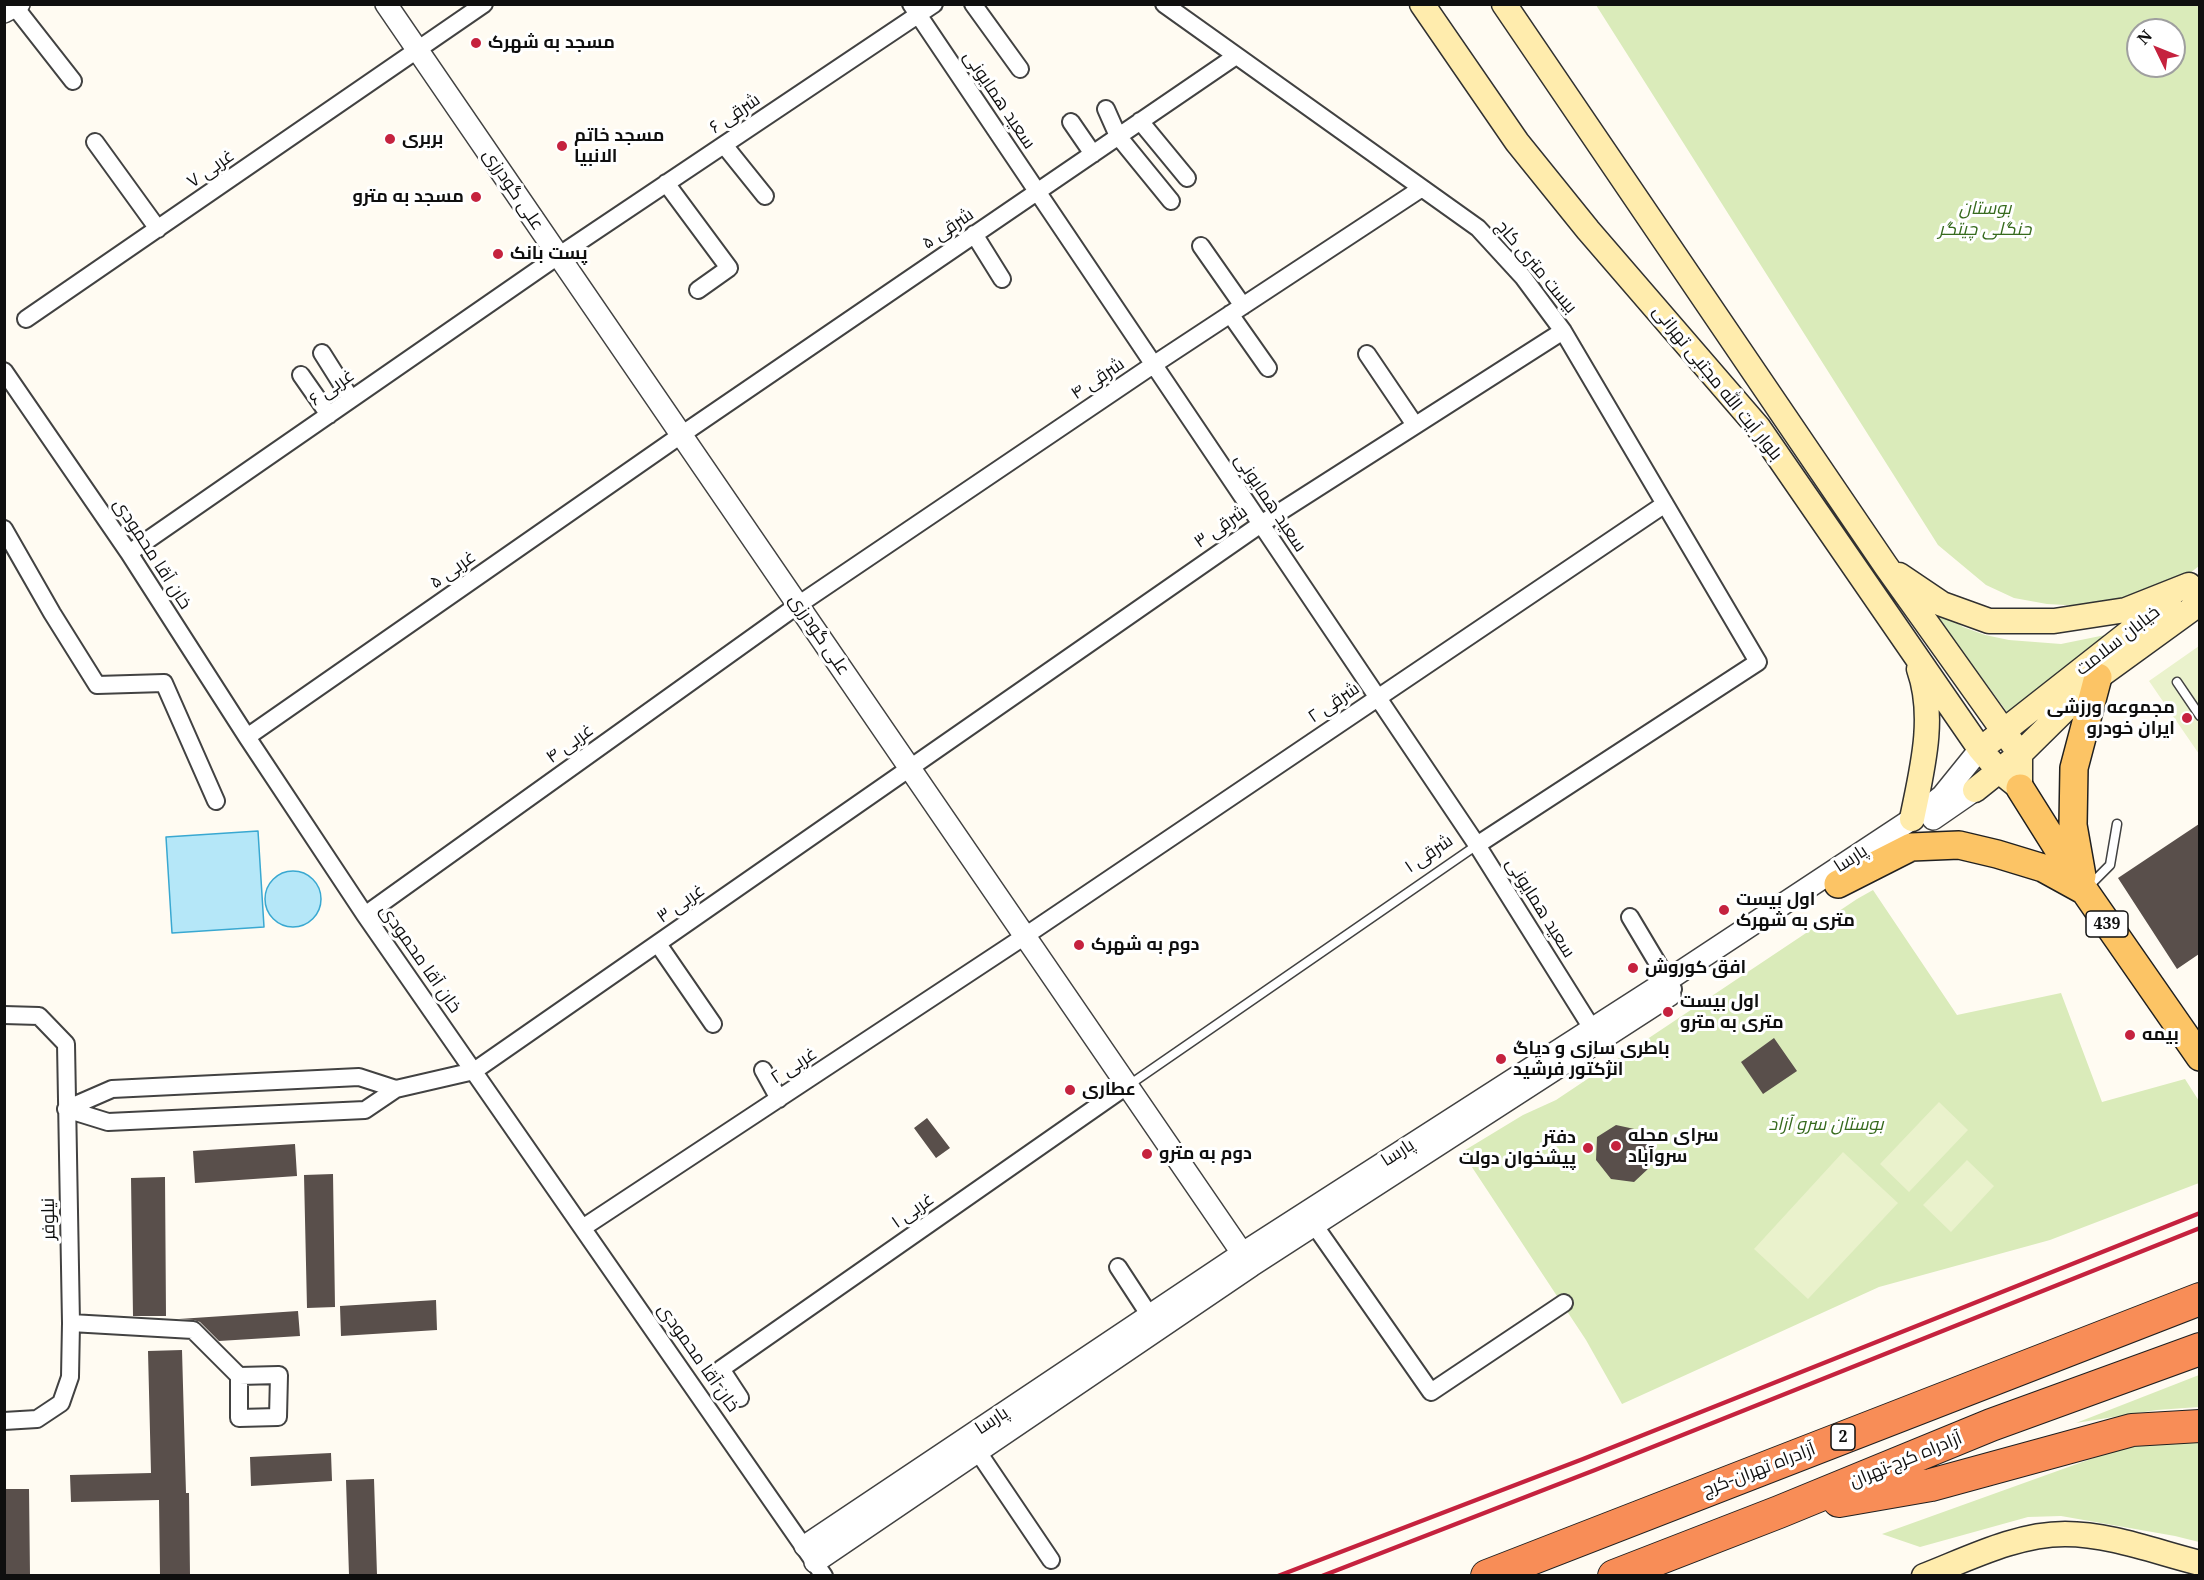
<!DOCTYPE html>
<html>
<head>
<meta charset="utf-8">
<style>
	body { margin:0 }
	#map { position:relative; width:2204px; height:1580px; overflow:hidden; background:#fffbf2; font-family:"Noto Serif",serif }
	canvas { display:block }
	.frame { position:absolute; inset:0; border:6px solid #0f0f0f; pointer-events:none }
	.north { position:absolute; left:2126px; top:18px; width:60px; height:60px; box-sizing:border-box; background:#fff; border:2px solid #9f9f9f; border-radius:50%; rotate:313deg; font-size:16px; font-weight:700; line-height:24px; text-align:center; color:#0f0f0f }
	.north::after { content:''; display:block; margin:auto; width:21px; height:27px; background:#c5223e; clip-path:polygon(50% 0,100% 100%,50% 72%,0 100%) }
</style>
</head>
<body>
<div id="map">
<canvas width="2204" height="1580"></canvas>
<div class="frame"></div>
<div class="north">N</div>
</div>
<script>
const ctx = document.querySelector('canvas').getContext('2d');
ctx.lineJoin = 'round';
function paint(path, color) { ctx.fillStyle = color; ctx.fill(path, 'evenodd'); }
function stroke(path, color, width, dash) { ctx.strokeStyle = color; ctx.lineWidth = width; ctx.lineCap = dash ? 'butt' : 'round'; ctx.setLineDash(dash || []); ctx.stroke(path); }
function write(font, color, halo, rows, align = 'center') {
  ctx.font = font + ' "Noto Serif",Cairo,serif'; ctx.lineWidth = 6; ctx.setLineDash([]); ctx.textBaseline = 'middle'; ctx.strokeStyle = halo; ctx.fillStyle = color; for (const [text, x, y, turn = 0] of rows) {
    ctx.save(); ctx.translate(x, y); ctx.rotate((+turn || 0) * Math.PI / 180); ctx.textAlign = isNaN(turn) ? turn : align; if (halo) ctx.strokeText(text, 0, 0); ctx.fillText(text, 0, 0); ctx.restore();
  }
}
paint(new Path2D(`
	M 1596,5 L 2199,5 L 2199,566 L 2180,581 L 2118,599 L 2083,606 L 2047,604 L 2014,598 L 1986,585 L 1938,545 ZM 2138,30 L 2174,30 L 2174,66 L 2138,66 Z
	M 1926,602 L 1963,627 L 1985,635 L 2009,640 L 2061,644 L 2125,631 L 2007,712 Z
	M 1873,890 L 1957,1015 L 2061,993 L 2102,1102 L 2185,1079 L 2199,1101 L 2199,1183 L 2050,1240 L 1879,1287 L 1622,1404 L 1586,1340 L 1462,1152 L 1523,1115 L 1556,1100 L 1857,899 Z
	M 2199,1375 L 2199,1407 L 2157,1410 L 2076,1423 Z
	M 2152,1437 L 2199,1437 L 2199,1542 L 2175,1536 L 2061,1516 L 2028,1517 L 1920,1547 L 1882,1534 Z`), '#daebba');
paint(new Path2D(`
	M 2199,646 L 2199,754 L 2149,681 Z
	M 1939,1102 L 1968,1130 L 1909,1192 L 1880,1164 Z
	M 1843,1152 L 1898,1203 L 1808,1299 L 1754,1249 Z
	M 1967,1160 L 1994,1186 L 1951,1232 L 1923,1205 Z`), '#eaf2cc');
const water = new Path2D(`
	M 258,831 L 264,927 L 172,933 L 166,837 Z
	M265 899a28 28 0 1 1 56 0a28 28 0 1 1-56 0Z`);
paint(water, '#b5e7f8');
stroke(water, '#39a8d1', 1.5);
paint(new Path2D(`
	M 2199,824 L 2199,954 L 2177,969 L 2118,878 Z
	M 1774,1038 L 1797,1071 L 1763,1094 L 1741,1062 Z
	M 927,1118 L 950,1148 L 936,1158 L 914,1128 Z
	M 1616,1125 L 1639,1130 L 1653,1144 L 1649,1168 L 1634,1182 L 1611,1179 L 1596,1160 L 1597,1137 Z
	M 295,1144 L 297,1176 L 195,1183 L 193,1151 Z
	M 333,1174 L 335,1307 L 307,1308 L 304,1175 Z
	M 165,1177 L 166,1316 L 133,1316 L 131,1178 Z
	M 436,1300 L 437,1330 L 341,1336 L 340,1306 Z
	M 298,1311 L 300,1336 L 219,1341 L 200,1322 L 194,1320 L 179,1319 Z
	M 182,1350 L 186,1493 L 189,1493 L 190,1575 L 160,1575 L 159,1500 L 71,1502 L 70,1475 L 151,1473 L 148,1351 Z
	M 331,1453 L 332,1481 L 251,1486 L 250,1457 Z
	M 374,1479 L 377,1575 L 349,1575 L 346,1480 Z
	M 4,1489 L 29,1489 L 30,1575 L 4,1575 Z`), '#594f4b');
const service = new Path2D(`
	M 2177,682 L 2200,716
	M 2087,888 L 2110,865 L 2117,824
	M 1129,1085 L 1477,845`);
const minor = new Path2D(`
	M 911,4 L 1477,845 L 1598,1038
	M 973,4 L 1020,69
	M 1164,4 L 1478,228 L 1523,277 L 1563,331 L 1758,662 L 1477,845
	M 15,7 L 73,81
	M 1106,109 L 1118,136 L 1171,201
	M 1140,121 L 1187,178
	M 1071,122 L 1093,154
	M 95,142 L 158,229
	M 724,145 L 765,196
	M 666,183 L 729,268 L 698,290
	M 974,234 L 1002,279
	M 1201,246 L 1243,306
	M 1230,314 L 1268,368
	M 26,319 L 484,4
	M 322,353 L 351,399
	M 1367,354 L 1415,425
	M 4,371 L 129,553 L 247,737 L 365,915 L 824,1576
	M 301,375 L 329,415
	M 4,529 L 52,613 L 97,685 L 164,683 L 216,801
	M 129,553 L 558,256 L 934,4
	M 247,737 L 681,435 L 1236,56
	M 365,915 L 798,605 L 1153,365 L 1422,188
	M 1630,917 L 1673,989
	M 658,944 L 713,1024
	M 4,1015 L 39,1016 L 66,1044 L 71,1323 L 70,1377 L 61,1403 L 37,1419 L 4,1421
	M 763,1070 L 779,1099
	M 66,1109 L 108,1122 L 365,1110 L 396,1089 L 474,1071 L 1261,524 L 1563,331
	M 66,1109 L 112,1089 L 359,1077 L 396,1089
	M 1308,1216 L 1431,1392 L 1564,1303
	M 584,1227 L 1025,936 L 1665,504
	M 1118,1267 L 1150,1316
	M 71,1323 L 193,1330 L 239,1376 L 239,1418 L 278,1417 L 279,1375 L 239,1376
	M 740,1398 L 721,1369 L 1128,1085
	M 972,1443 L 1051,1560`);
const tertiary = new Path2D(`
	M 386,4 L 1251,1266
	M 4,12 L 19,4
	M 1933,819 L 1975,790
	M 805,1546 L 1243,1253 L 1668,980 L 1912,819 L 1942,796 L 1980,749
	M 815,1562 L 1251,1266 L 1670,995`);
const secondary = new Path2D(`
	M 1422,4 L 1517,142 L 1588,230 L 1758,427 L 1980,749 L 1999,771 L 2020,788
	M 1504,4 L 1886,566 L 2020,754 L 2020,788
	M 1899,575 L 1942,604 L 1989,621 L 2054,621 L 2126,610 L 2189,585
	M 1991,741 L 2169,601
	M 1975,790 L 2020,754 L 2098,677 L 2200,603
	M 1912,819 C 1922,770 1936,717 1919,669
	M 1924,1576 C 1968,1559 2016,1534 2065,1534 C 2110,1534 2156,1552 2200,1563`);
const primary = new Path2D(`
	M 2020,788 L 2084,890 L 2200,1057
	M 2082,876 L 2073,825 L 2074,768 L 2098,677
	M 1838,884 L 1911,847 L 1959,845 L 1997,854 L 2043,868 L 2083,890`);
const motorway = new Path2D(`
	M 1839,1501 L 1931,1485 L 2132,1430 L 2200,1426
	M 1487,1576 L 2200,1299
	M 1614,1576 L 1779,1512 L 1991,1425 L 2200,1349`);
stroke(service, '#424242', 11);
stroke(minor, '#424242', 20);
stroke(tertiary, '#424242', 24);
stroke(secondary, '#313131', 27);
stroke(primary, '#202020', 30);
stroke(motorway, '#202020', 34);
stroke(service, '#fff', 8);
stroke(minor, '#fff', 16);
stroke(tertiary, '#fff', 21);
stroke(secondary, '#ffecad', 24);
stroke(primary, '#fcc465', 27);
stroke(motorway, '#f88d57', 32);
stroke(new Path2D(`
	M 1278,1576 L 1583,1459 L 2200,1213
	M 1322,1576 L 1595,1470 L 2200,1228`), '#c5223e', 4.5);
for (const [x, y, r, color] of [
	[476,43,6,"#c5223e"],
	[390,139,6,"#c5223e"],
	[562,146,6,"#c5223e"],
	[476,197,6,"#c5223e"],
	[498,254,6,"#c5223e"],
	[2187,718,6,"#c5223e"],
	[1724,910,6,"#c5223e"],
	[1079,945,6,"#c5223e"],
	[1633,968,6,"#c5223e"],
	[1668,1012,6,"#c5223e"],
	[2130,1035,6,"#c5223e"],
	[1501,1059,6,"#c5223e"],
	[1070,1090,6,"#c5223e"],
	[1616,1146,6,"#c5223e"],
	[1588,1148,6,"#c5223e"],
	[1147,1154,6,"#c5223e"]
]) { const dot = new Path2D(); dot.arc(x, y, r, 0, 2 * Math.PI); ctx.fillStyle = color; ctx.fill(dot); stroke(dot, '#fff', 2); }
for (const [x, y, w] of [
	[2107,924,42],
	[1843,1437,24]
]) { const box = new Path2D(); box.roundRect(x - w / 2, y - 13, w, 26, 4.5); ctx.fillStyle = '#fff'; ctx.fill(box); stroke(box, '#0f0f0f', 1.5); }
write('bold 16px', '#0f0f0f', null, [
	["439",2107,924],
	["2",1843,1437]
]);
write('bold 18px', '#0f0f0f', '#fff', [
	["مسجد به شهرک",488,43],
	["مسجد خاتم",574,136],
	["الانبیا",574,157],
	["بربری",402,139],
	["مسجد به مترو",464,197,"right"],
	["پست بانک",510,254],
	["مجموعه ورزشی",2175,708,"right"],
	["ایران خودرو",2175,729,"right"],
	["اول بیست",1736,900],
	["متری به شهرک",1736,921],
	["دوم به شهرک",1091,945],
	["افق کوروش",1645,968],
	["اول بیست",1680,1002],
	["متری به مترو",1680,1023],
	["بیمه",2142,1035],
	["باطری سازی و دیاگ",1513,1049],
	["انژکتور فرشید",1513,1070],
	["عطاری",1082,1090],
	["سرای محله",1628,1136],
	["سروآباد",1628,1157],
	["دفتر",1576,1138,"right"],
	["پیشخوان دولت",1576,1159,"right"],
	["دوم به مترو",1159,1154]
], 'left');
write('18px', '#0f0f0f', '#fff', [
	["سعید همایونی",999,100,56],
	["۶ شرقی",735,114,-34],
	["۷ غربی",211,169,-35],
	["علی گودرزی",513,190,56],
	["۵ شرقی",948,229,-34],
	["بیست متری کاج",1536,267,50],
	["۴ شرقی",1098,379,-34],
	["بلوار آیت الله مجتبی تهرانی",1717,383,51],
	["۶ غربی",332,388,-35],
	["سعید همایونی",1270,503,56],
	["۳ شرقی",1221,527,-35],
	["خان آقا محمودی",152,554,57],
	["۵ غربی",453,570,-35],
	["علی گودرزی",819,635,56],
	["خیابان سلامت",2118,641,-38],
	["۲ شرقی",1334,703,-34],
	["۴ غربی",570,744,-36],
	["۱ شرقی",1429,854,-34],
	["پارسا",1851,859,-33],
	["۳ غربی",681,904,-35],
	["سعید همایونی",1540,908,58],
	["خان آقا محمودی",420,959,55],
	["۲ غربی",794,1066,-33],
	["پارسا",1398,1153,-33],
	["۱ غربی",913,1211,-35],
	["نیلوفر",49,1219,-91],
	["خان آقا محمودی",698,1358,55],
	["پارسا",992,1421,-34],
	["آزادراه کرج-تهران",1906,1460,-22],
	["آزادراه تهران-کرج",1759,1470,-21]
]);
write('italic 18px', '#366a1d', '#fff', [
	["بوستان",1985,209],
	["جنگلی چیتگر",1985,230],
	["بوستان سرو آزاد",1826,1125]
]);
</script>
</body>
</html>
